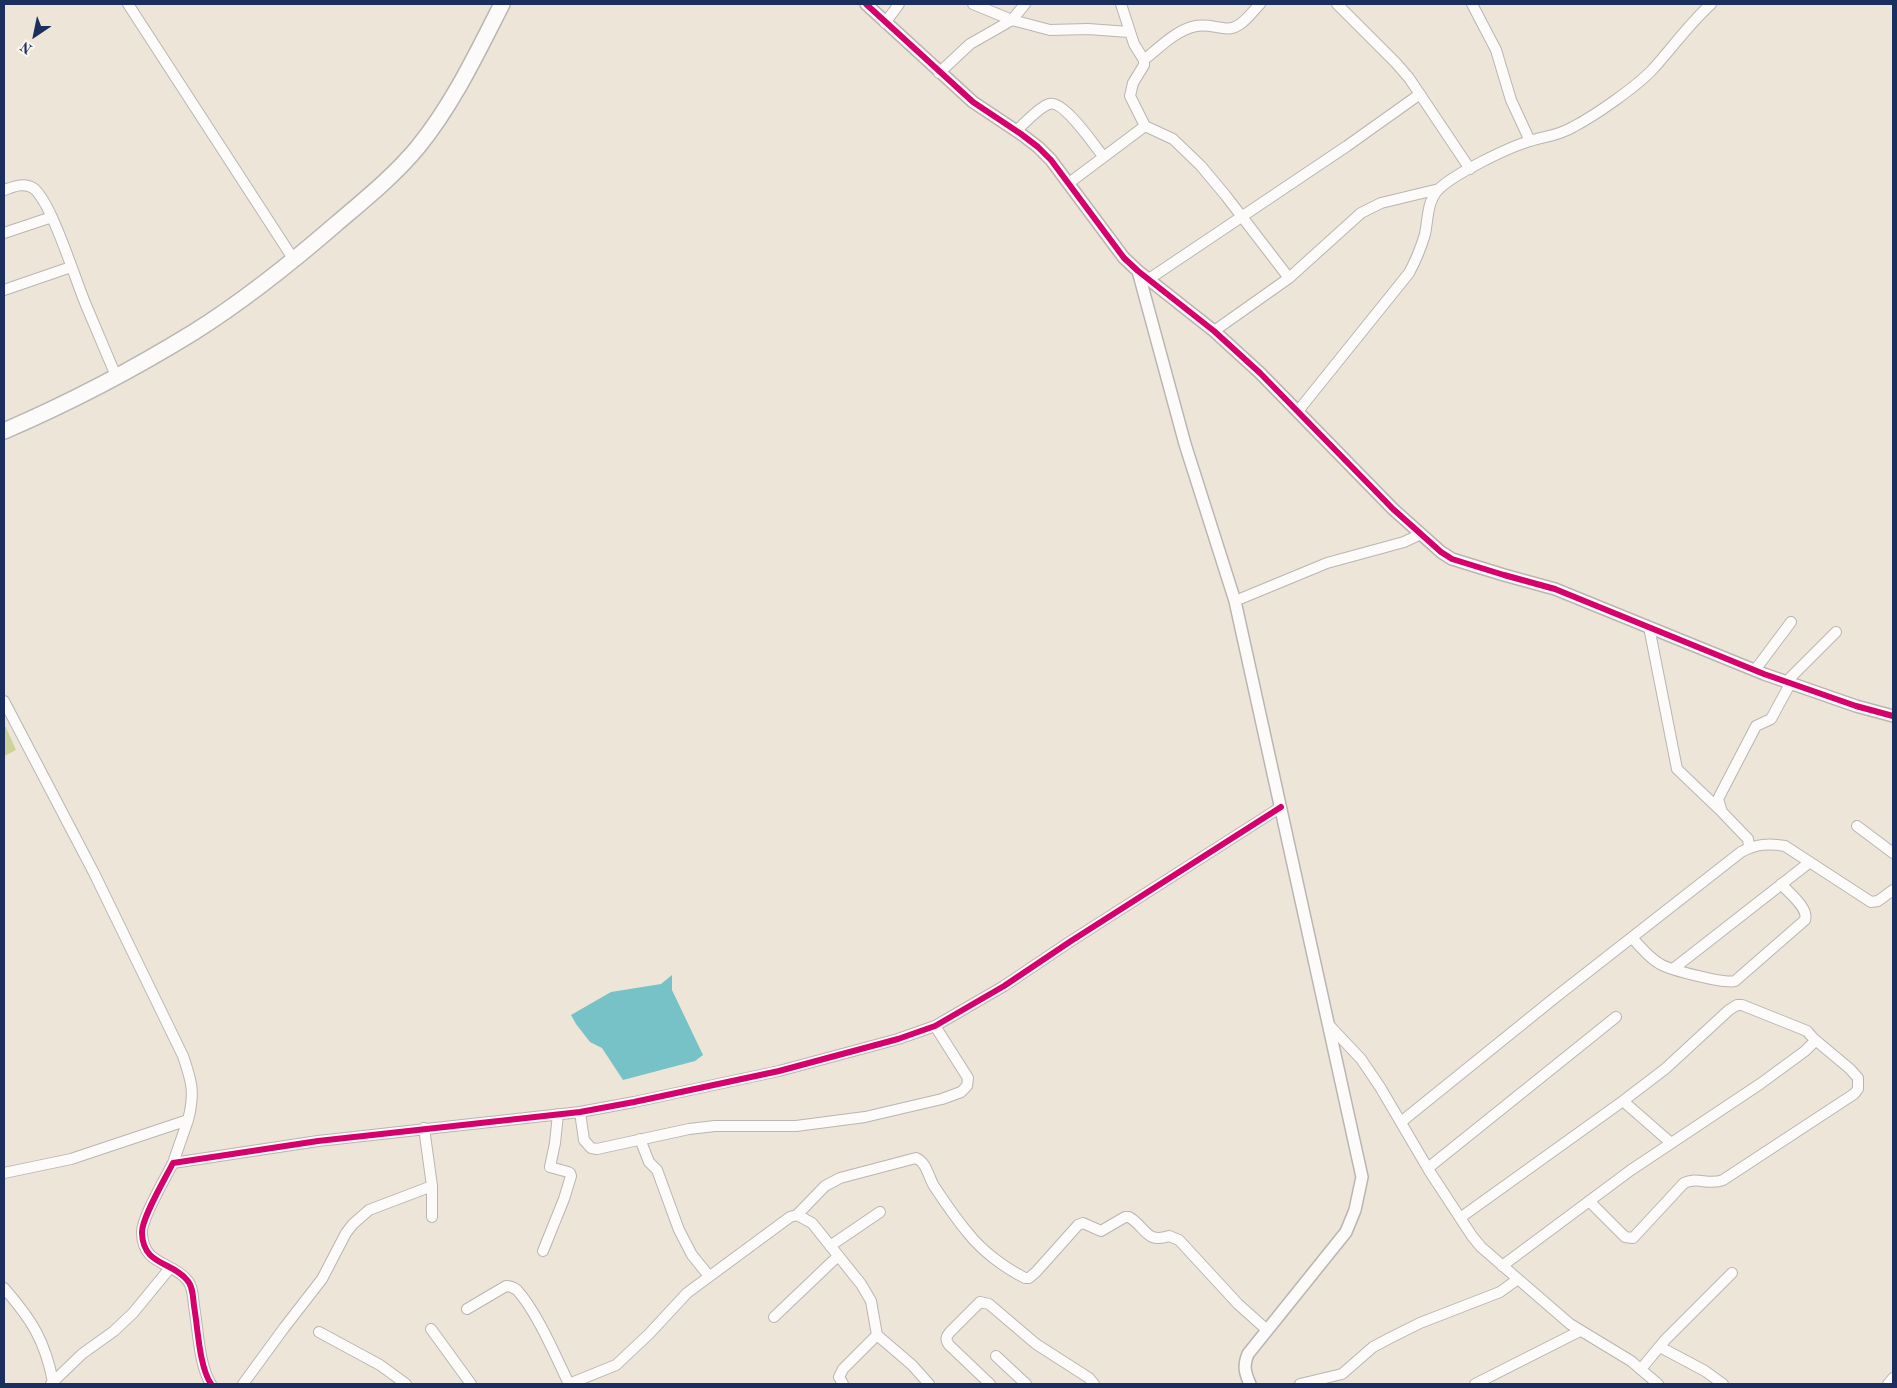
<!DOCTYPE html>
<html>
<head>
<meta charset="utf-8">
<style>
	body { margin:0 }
	#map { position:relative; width:1897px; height:1388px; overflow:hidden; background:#ede5d8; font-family:"Old Standard TT",serif }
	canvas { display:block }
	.frame { position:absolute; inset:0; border:5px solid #1b2f5e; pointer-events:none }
	.north { position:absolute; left:10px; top:10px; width:50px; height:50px; -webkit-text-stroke:4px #fbf7ec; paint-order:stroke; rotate:214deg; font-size:14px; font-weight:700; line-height:20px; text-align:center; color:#1b2f5e }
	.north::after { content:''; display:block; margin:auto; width:18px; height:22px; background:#1b2f5e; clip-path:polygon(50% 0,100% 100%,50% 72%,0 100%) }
</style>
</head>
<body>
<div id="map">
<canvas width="1897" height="1388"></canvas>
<div class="frame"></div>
<div class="north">N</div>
</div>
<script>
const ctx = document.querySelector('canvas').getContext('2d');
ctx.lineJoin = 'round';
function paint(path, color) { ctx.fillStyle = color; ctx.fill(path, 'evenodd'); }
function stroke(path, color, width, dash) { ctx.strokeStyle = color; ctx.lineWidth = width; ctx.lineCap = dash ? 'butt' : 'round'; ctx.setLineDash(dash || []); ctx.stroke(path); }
paint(new Path2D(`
	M 4,723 L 16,750 L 4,756 Z`), '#cdd299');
paint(new Path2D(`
	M 672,975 L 672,990 L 703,1055 L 695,1061 L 623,1080 L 602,1048 L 590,1042 L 576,1024 L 571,1015 L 611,992 L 661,984 Z`), '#76c2c6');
const minor = new Path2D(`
	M 128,4 L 294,260
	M 973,4 L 1012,20 L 1050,30 L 1088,29 L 1129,32
	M 1121,4 L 1134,44 L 1144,60
	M 1260,4 C 1250,14 1239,32 1223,28 C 1214,27 1206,24 1196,26 C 1176,30 1160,47 1144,60 L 1144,65 L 1133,83 L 1130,96 L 1145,126 L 1173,139 L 1201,166 L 1226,196 L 1289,278
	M 1337,4 L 1396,63 L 1409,78 L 1470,169
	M 1472,4 L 1496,50 L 1511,100 L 1530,141
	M 885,23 L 899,4
	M 939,73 L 970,44 L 1012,20 L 1025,4
	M 1016,131 C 1024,124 1039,107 1049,104 C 1063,99 1094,145 1103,156
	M 1069,183 L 1145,126
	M 4,190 C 13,187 24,182 33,188 C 51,200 76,282 86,305 C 96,329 106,352 116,376
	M 4,233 L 52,217
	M 1149,279 L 1347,146 L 1420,94
	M 4,290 L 71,267
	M 1214,331 L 1289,278 L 1361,213 L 1381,203 L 1439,189
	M 1298,411 L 1409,273 C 1416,260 1421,248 1425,234 C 1428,220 1427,203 1437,191 C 1451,175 1509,147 1530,141 C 1546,136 1558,136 1573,127 C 1596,115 1636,87 1653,69 C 1672,48 1689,24 1711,4
	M 1235,601 L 1327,563 L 1404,542 L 1421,534
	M 1649,627 L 1677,769 L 1722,812
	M 1755,670 L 1791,622
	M 1786,682 L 1836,632
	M 4,701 L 94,873 L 183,1056 C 192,1082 195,1093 188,1120
	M 1857,826 L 1893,853
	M 1749,847 L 1748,839 L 1722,812 L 1718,799 L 1756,726 L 1771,719 L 1790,684
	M 1632,938 C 1641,947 1649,958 1660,964 C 1670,970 1725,984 1735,981 L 1805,920 C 1809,908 1789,893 1781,884
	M 1673,969 L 1810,862
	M 1328,1024 L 1361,1059 L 1380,1087 L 1430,1172 L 1472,1236 L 1481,1247 L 1570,1324 L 1631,1361 L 1658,1384
	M 1623,1101 L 1671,1143
	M 580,1112 L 584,1140 L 591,1148 L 597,1149 L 689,1129 L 715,1126 L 796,1126 L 865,1117 L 942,1099 L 961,1092 L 967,1086 L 968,1078 L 935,1026
	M 1401,1122 L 1557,996 L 1741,852 C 1756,844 1769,843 1785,846 L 1871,902 L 1878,901 L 1893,890
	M 424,1128 L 432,1186 L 432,1217
	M 640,1139 L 649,1162 L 657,1170 L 679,1230 L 692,1255 L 709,1276
	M 1428,1168 L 1616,1017
	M 4,1173 L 71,1159 L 188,1120 L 173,1163
	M 1589,1201 L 1625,1237 L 1633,1238 L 1684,1183 C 1697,1176 1709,1186 1723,1180 L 1854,1094 L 1858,1089 L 1858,1078 L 1850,1069 L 1813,1038
	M 797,1215 L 825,1186 L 840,1178 L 916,1158 C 927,1163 928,1176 934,1186 C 944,1201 956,1219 968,1233 C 982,1251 1005,1268 1025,1278 L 1029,1278 L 1036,1272 L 1078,1225 L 1083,1223 L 1101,1231 L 1125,1217 L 1129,1217 C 1146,1227 1146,1244 1169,1236 L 1179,1240 L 1238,1304 L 1267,1330
	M 1460,1218 L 1623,1101 L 1665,1069 L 1729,1010 L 1737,1005 L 1742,1005 L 1807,1031 L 1813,1038 L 1814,1042 L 1805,1051 L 1760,1084 L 1631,1170 L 1502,1266
	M 830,1246 L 880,1212
	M 543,1251 L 564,1199 L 571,1176 L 570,1173 L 568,1172 L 550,1167 L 555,1143 L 558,1114
	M 4,1288 C 31,1319 45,1340 53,1382 L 51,1384
	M 467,1309 L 506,1286 C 511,1286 513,1287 517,1290 C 537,1312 556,1357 569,1384
	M 774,1317 L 838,1256
	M 431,1329 L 471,1384
	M 319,1332 L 380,1365 L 406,1384
	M 1660,1347 L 1705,1371 L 1723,1384
	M 996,1356 L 1026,1384
	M 1641,1369 L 1665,1340 L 1732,1273
	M 54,1384 L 53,1382 L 82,1354 L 114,1331 L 133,1313 L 170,1268
	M 211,1384 C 199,1366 198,1328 194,1306 C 193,1298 193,1286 187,1280 C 172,1261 143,1266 142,1233 C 141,1219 166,1177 173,1163 L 318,1141 L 580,1112 L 634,1102 L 779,1071 L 898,1039 L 935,1026 L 1004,986 L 1071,941 L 1281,807
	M 243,1384 L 284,1328 L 322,1279 L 346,1233 L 353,1224 L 369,1210 L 432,1186
	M 569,1384 L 616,1365 L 649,1334 L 687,1293 L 790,1217 L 797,1215 L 812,1223 L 861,1284 L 871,1301 L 877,1335 L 912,1365 L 929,1384
	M 843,1384 L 839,1377 L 843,1369 L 877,1335
	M 990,1384 L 949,1345 C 945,1339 946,1337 950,1332 L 980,1302 L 989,1304 L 1036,1344 L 1089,1378 L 1094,1384
	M 1300,1384 L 1342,1374 L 1373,1347 L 1390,1338 L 1420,1323 L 1500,1292 L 1518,1279
	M 1475,1384 L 1580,1331
	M 1888,1384 L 1893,1378`);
const tertiary = new Path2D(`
	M 866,4 L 973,102 L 1021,134 L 1038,147 L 1051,160 L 1124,258 L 1138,271 L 1214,331 L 1260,373 L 1393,509 L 1441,552 L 1452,559 L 1504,575 L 1555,589 L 1764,674 L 1856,706 L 1893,716
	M 1138,271 L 1185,444 L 1235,601 L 1362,1177 L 1355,1210 L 1346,1232 L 1248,1354 C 1243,1366 1245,1373 1250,1384`);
const primary = new Path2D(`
	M 4,431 C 69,403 134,369 194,332 C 245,300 291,263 336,224 C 364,200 394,176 418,147 C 453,104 477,53 502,4`);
stroke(minor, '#b8b5b2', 12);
stroke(tertiary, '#b8b5b2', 14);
stroke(primary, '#b8b5b2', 18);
stroke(minor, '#fcfbf9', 10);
stroke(tertiary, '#fcfbf9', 11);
stroke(primary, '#fcfbf9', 15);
stroke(new Path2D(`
	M 866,4 L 973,102 L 1021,134 L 1038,147 L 1051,160 L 1124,258 L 1138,271 L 1214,331 L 1260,373 L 1393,509 L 1441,552 L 1452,559 L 1504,575 L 1555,589 L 1764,674 L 1856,706 L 1893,716
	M 211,1384 C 199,1366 198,1328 194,1306 C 193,1298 193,1286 187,1280 C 172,1261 143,1266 142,1233 C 141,1219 166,1177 173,1163 L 318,1141 L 580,1112 L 634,1102 L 779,1071 L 898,1039 L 935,1026 L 1004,986 L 1071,941 L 1281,807`), '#d6006c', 6);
</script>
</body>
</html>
